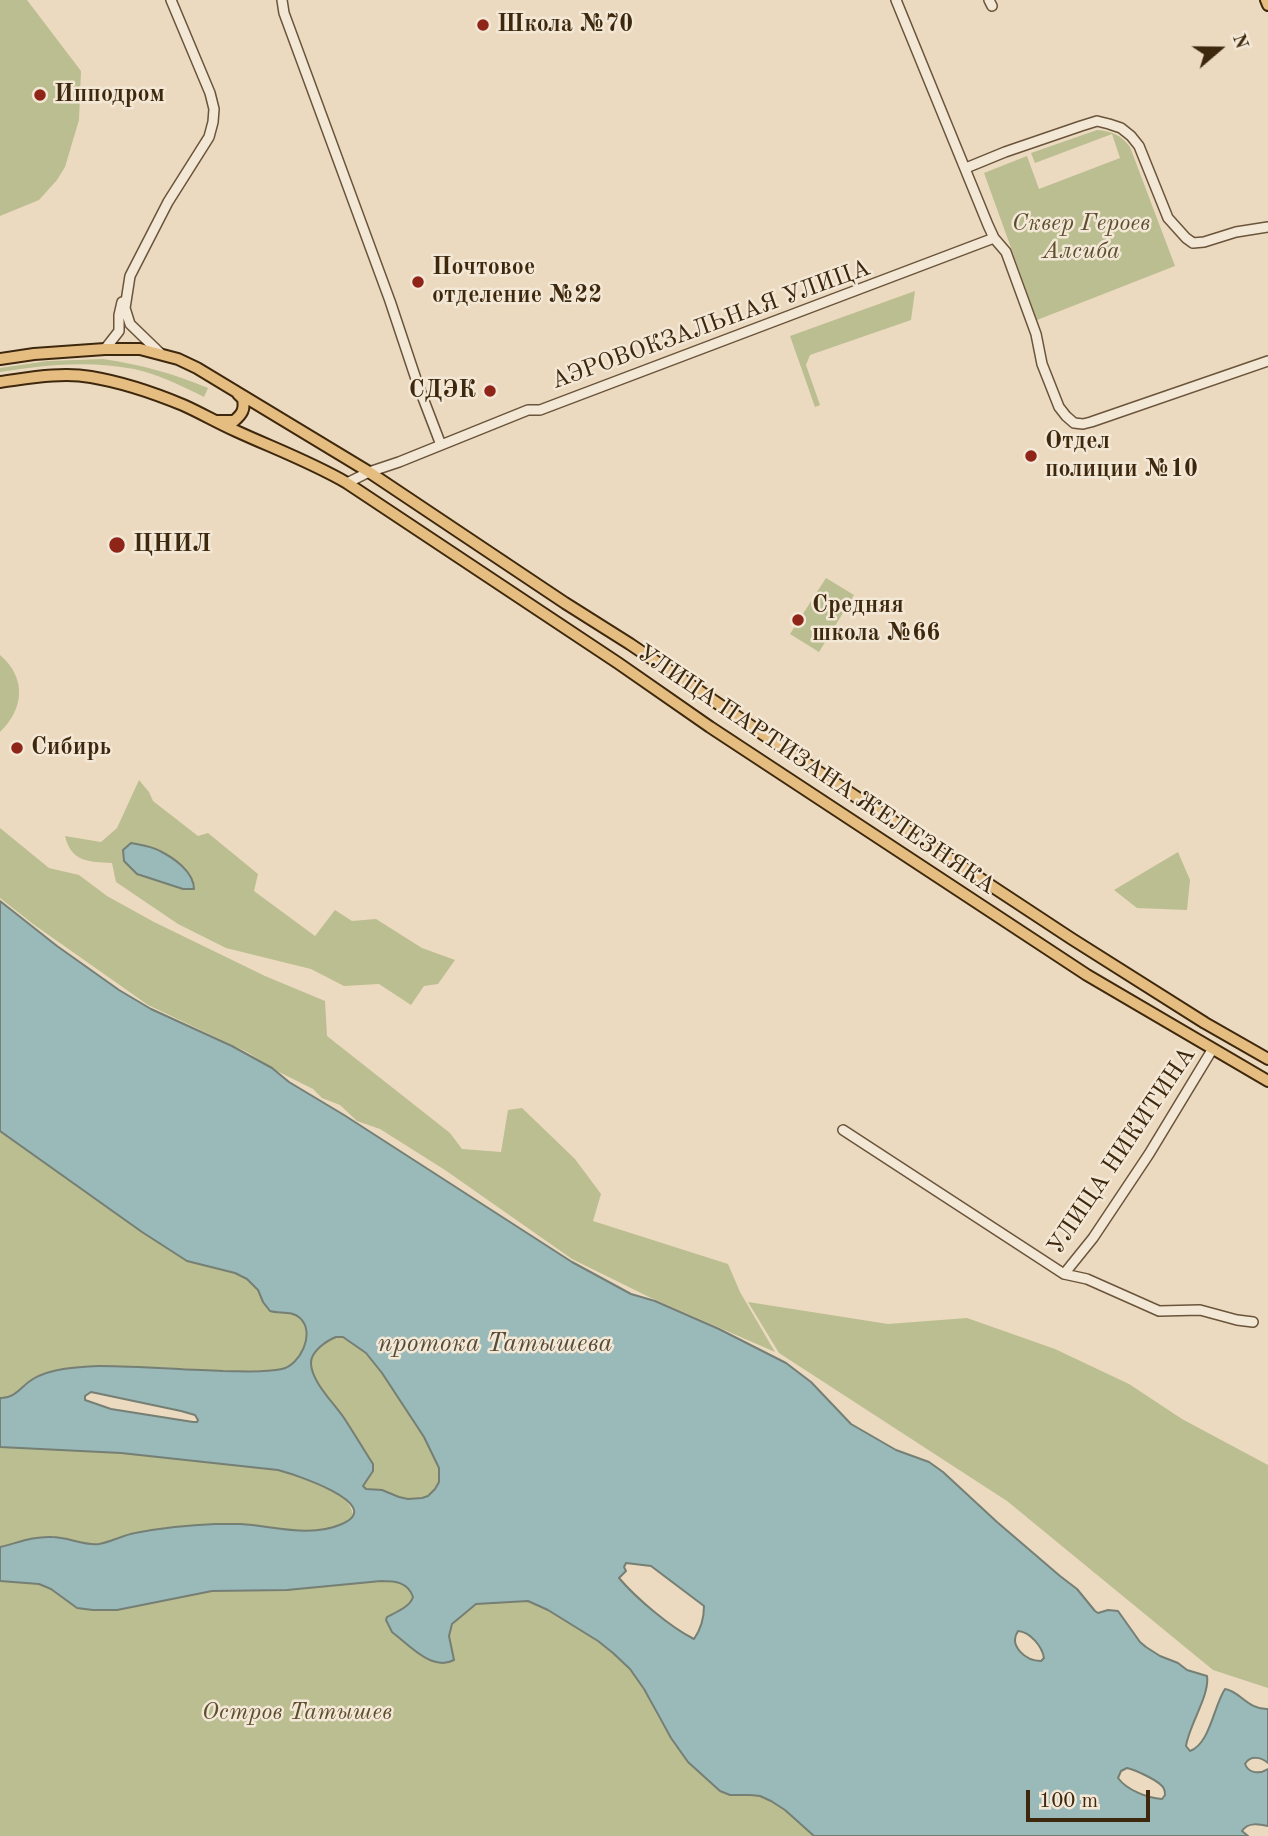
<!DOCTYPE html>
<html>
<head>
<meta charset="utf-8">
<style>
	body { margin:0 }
	#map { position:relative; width:1268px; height:1836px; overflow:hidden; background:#ecdac0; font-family:"Old Standard TT",serif }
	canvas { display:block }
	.north { position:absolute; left:1184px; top:14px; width:70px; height:70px; -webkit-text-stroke:5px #f3e7d6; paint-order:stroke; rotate:70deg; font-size:19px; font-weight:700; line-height:28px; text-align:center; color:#3e280d }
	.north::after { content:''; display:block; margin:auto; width:24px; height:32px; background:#3e280d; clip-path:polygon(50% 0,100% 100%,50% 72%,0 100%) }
	.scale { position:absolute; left:1026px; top:1790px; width:124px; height:32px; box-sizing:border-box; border:4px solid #3e280d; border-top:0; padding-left:9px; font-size:21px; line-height:24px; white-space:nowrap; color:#3e280d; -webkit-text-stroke:5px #f3e7d6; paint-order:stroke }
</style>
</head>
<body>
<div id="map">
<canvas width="1268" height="1836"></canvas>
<div class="north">N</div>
<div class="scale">100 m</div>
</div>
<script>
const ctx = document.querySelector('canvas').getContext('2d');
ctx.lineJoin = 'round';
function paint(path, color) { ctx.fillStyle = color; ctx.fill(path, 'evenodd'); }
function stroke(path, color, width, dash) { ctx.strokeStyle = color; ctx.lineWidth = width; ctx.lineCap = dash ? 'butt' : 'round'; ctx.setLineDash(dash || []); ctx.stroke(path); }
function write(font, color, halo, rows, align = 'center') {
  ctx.font = font + ' "Old Standard TT",serif'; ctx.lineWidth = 5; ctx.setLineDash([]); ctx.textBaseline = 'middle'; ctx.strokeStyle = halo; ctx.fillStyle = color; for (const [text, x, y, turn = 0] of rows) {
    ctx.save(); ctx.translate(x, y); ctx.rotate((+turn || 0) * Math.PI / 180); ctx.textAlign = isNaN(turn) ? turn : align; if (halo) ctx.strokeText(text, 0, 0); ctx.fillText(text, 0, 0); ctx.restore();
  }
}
paint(new Path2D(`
	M 0,0 L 27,0 L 81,71 L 79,120 L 65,167 L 57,180 L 39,200 L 0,216 Z
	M 1097,130 C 1112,131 1121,135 1130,147 L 1175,266 L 1037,320 L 984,173 L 1027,156 L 1039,189 L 1120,158 L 1112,134 L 1035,163 L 1031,153 Z
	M 915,291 L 911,320 L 810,355 L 806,365 L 820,405 L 815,407 L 790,336 Z
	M 103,359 C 142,365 172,373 208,388 L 204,397 C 182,386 158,374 134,369 C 89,360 44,365 0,372 L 0,368 L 48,361 Z
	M 826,578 L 854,595 L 819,652 L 790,634 Z
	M 0,655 C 27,678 24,709 0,732 Z
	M 139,780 L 149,792 L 153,801 L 198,836 L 208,833 L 258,874 L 254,891 L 315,936 L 335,910 L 352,921 L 376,919 L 422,948 L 455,960 L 438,984 L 424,986 L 411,1005 L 379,984 L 344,986 L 311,969 L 226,948 L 178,924 L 116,882 L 112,863 C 89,862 71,862 65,836 L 101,842 L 117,828 Z
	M 0,828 L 49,868 L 79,875 L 107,896 L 154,922 L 265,976 L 325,1001 L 327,1036 L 450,1133 L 462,1149 L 501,1152 L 508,1110 L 522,1108 L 575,1159 L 601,1194 L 593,1221 L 728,1264 L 740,1292 L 775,1352 L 649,1297 L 572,1259 L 445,1170 L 380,1129 L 357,1121 L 340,1105 L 322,1098 L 313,1089 L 279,1072 L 247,1052 L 148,1005 L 33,924 L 0,898 Z
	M 1178,852 L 1190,880 L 1187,910 L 1137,908 L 1114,890 Z
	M 0,1131 L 142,1232 L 187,1261 L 235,1273 L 247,1279 L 258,1290 L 263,1302 L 275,1313 C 290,1310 305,1316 306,1333 C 307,1344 301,1360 291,1366 C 284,1370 273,1370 265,1370 C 227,1373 190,1368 153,1367 C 127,1367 99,1372 73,1375 C 61,1376 47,1375 36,1378 C 22,1383 16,1399 0,1398 Z
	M 748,1302 L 888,1324 L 967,1318 L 1055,1349 L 1129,1384 L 1182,1419 L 1268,1465 L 1268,1688 L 1213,1670 L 1007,1501 L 779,1353 Z
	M 336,1337 L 343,1337 L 366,1353 L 382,1373 L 424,1437 L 439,1468 L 439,1482 L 435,1489 L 428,1496 L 422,1498 L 409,1499 L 399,1497 L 382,1490 L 366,1489 L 362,1486 L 373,1471 C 364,1455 356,1438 347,1423 C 338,1407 310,1382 311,1363 C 311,1351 326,1341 336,1337 Z
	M 0,1447 L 121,1453 L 278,1470 C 300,1476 350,1488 353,1515 C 342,1531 315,1530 298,1530 C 263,1528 230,1523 196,1525 C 171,1526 145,1530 121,1536 C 114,1538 108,1542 101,1544 C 85,1546 68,1538 53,1537 C 35,1536 17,1543 0,1547 Z
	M 0,1581 L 39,1584 L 51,1589 L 68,1602 L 117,1610 L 212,1591 L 287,1590 L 381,1581 C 395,1581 408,1582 413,1597 C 410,1607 396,1612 387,1618 L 408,1644 L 422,1657 L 451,1642 C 445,1627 462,1611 474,1605 C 482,1601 492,1602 501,1602 C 509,1602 519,1600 527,1601 C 549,1604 614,1651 629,1669 C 643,1685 651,1705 662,1724 C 677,1749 695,1769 717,1788 C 730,1799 743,1793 758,1796 C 780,1801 798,1820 814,1836 L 0,1836 Z`), '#babe90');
const water = new Path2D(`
	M 131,843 C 140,845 151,846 160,851 C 174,858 194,872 194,889 L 183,889 L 137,874 L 124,861 L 123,850 Z
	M 0,901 L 57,946 L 119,990 L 151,1009 L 232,1046 L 272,1068 L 289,1082 L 344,1115 L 572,1262 L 631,1294 L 655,1301 L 719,1329 L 786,1363 L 811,1382 L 851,1424 L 896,1450 L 929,1462 L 943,1472 L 997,1522 L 1060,1576 L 1077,1589 L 1095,1611 L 1098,1613 L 1108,1610 L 1118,1611 L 1140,1642 L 1146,1647 L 1160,1656 L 1178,1663 L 1187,1670 L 1207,1676 C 1210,1695 1189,1725 1186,1746 L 1190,1751 C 1210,1744 1214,1705 1225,1689 C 1240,1691 1248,1710 1268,1709 L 1268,1763 C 1261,1757 1250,1755 1245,1764 C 1249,1774 1260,1774 1268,1769 L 1268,1826 C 1259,1824 1248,1822 1242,1831 L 1248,1836 L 814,1836 L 785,1810 L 771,1801 L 760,1796 L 750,1795 L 730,1795 L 720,1791 L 688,1762 L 671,1738 L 644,1689 L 630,1669 L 613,1653 L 598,1641 L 548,1610 L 528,1601 L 476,1604 L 452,1624 L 449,1636 L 454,1660 C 432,1672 408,1644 392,1632 L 386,1620 L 387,1617 C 396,1612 410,1607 413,1597 C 408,1582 395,1581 381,1581 L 287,1590 L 212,1591 L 117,1610 L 93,1610 L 77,1608 L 51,1589 L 39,1584 L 0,1581 L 0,1547 C 17,1543 34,1536 52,1537 C 68,1537 84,1546 99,1544 C 111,1542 123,1535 135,1533 C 161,1528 188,1525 215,1524 C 223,1524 232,1524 241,1524 C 274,1526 310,1538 342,1524 C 388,1504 290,1473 278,1470 L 121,1453 L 0,1447 L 0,1398 C 15,1399 21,1386 33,1379 C 52,1368 78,1367 100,1366 C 141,1366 182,1370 223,1371 C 242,1371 263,1373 282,1369 C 300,1365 316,1333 300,1318 C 292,1310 279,1314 270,1311 L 263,1302 L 258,1290 L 247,1279 L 235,1273 L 187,1261 L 142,1232 L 0,1131 ZM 336,1337 L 343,1337 L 366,1353 L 382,1373 L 424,1437 L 439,1468 L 439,1482 L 435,1489 L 428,1496 L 422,1498 L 408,1499 L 399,1497 L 382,1490 L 366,1489 L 363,1486 L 373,1471 L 373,1464 C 364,1450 355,1435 346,1421 C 336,1405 312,1383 311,1364 C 310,1352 326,1341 336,1337 ZM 91,1392 L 181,1411 L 195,1415 L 198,1420 L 197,1422 L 193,1422 L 111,1409 L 85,1400 L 85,1396 ZM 626,1563 L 651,1566 L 704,1606 C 704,1618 701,1629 694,1639 C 670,1627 636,1598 619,1578 L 626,1571 L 624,1567 ZM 1018,1631 C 1030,1632 1042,1646 1044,1658 L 1041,1661 C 1026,1661 1008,1646 1018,1631 ZM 1127,1768 C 1135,1770 1161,1781 1164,1789 C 1165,1791 1165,1793 1165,1795 L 1162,1799 C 1147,1798 1127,1790 1118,1778 L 1121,1771 Z`);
paint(water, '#9ab9b9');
stroke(water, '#757f74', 2);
const minor = new Path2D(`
	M 282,0 L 284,13 L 390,301 L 418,385 L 441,445
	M 896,0 L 988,225 L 994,238 L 1006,252 L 1036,334 L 1042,364 L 1059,407 L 1066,416 L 1074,423 L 1083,424 L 1091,422 L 1268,361
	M 989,0 L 992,6
	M 966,168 L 1005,152 L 1081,126 L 1097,121 L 1109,124 L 1121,128 L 1131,136 L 1139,146 L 1168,218 L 1186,238 L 1193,243 L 1204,242 L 1236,232 L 1268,227
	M 105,349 L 119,331 L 119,315 L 122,302
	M 160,353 L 130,324 L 125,308 L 130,276 L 168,202 L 209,137 L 213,122 L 214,109 L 210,93 L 171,0
	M 347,483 L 369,472 L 399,462 L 528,410 L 540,410 L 994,238
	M 843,1130 L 1064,1274 L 1087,1279 L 1159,1311 L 1200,1310 L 1237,1320 L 1253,1322
	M 1064,1274 L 1093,1238 L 1149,1154 L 1212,1050`);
const major = new Path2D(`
	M 1266,0 L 1268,5
	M 0,359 L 34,354 L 105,349 L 140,349 L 178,359 L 197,368 L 369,472 L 565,603 L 630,644 L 832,781 L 1072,939 L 1205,1023 L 1268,1059
	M 0,382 C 30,378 61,372 91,377 C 121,382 154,393 183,405 C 201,413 218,423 236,431 C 273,448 311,462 347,483 L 618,663 L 710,727 L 1087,975 L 1268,1081
	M 217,421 L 234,421 C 242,414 245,410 243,399 L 238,394`);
stroke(minor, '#6a543a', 12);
stroke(major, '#3e280d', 14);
stroke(minor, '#f3e7d6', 9);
stroke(major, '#e6bd80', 10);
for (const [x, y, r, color] of [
	[483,25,7,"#8f2418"],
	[40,95,7,"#8f2418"],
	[418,282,7,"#8f2418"],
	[490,391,7,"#8f2418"],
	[1031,456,7,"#8f2418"],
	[117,545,9,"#8f2418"],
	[798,620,7,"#8f2418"],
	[17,748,7,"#8f2418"]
]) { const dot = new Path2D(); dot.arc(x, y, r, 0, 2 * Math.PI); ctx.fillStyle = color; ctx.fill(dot); stroke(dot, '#f3e7d6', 2.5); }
write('bold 24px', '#3e280d', '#f3e7d6', [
	["Школа №70",497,25],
	["Ипподром",54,95],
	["Почтовое",432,268],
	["отделение №22",432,296],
	["СДЭК",476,391,"right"],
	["Отдел",1045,442],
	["полиции №10",1045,470],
	["ЦНИЛ",133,545],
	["Средняя",812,606],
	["школа №66",812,634],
	["Сибирь",31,748]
], 'left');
write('italic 24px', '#5d4e2e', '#f3e7d6', [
	["Сквер Героев",1081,224],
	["Алсиба",1081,252],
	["Остров Татышев",297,1713]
]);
write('24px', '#3e280d', '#f3e7d6', [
	["АЭРОВОКЗАЛЬНАЯ УЛИЦА",711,325,-20],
	["УЛИЦА ПАРТИЗАНА ЖЕЛЕЗНЯКА",816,770,34],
	["УЛИЦА НИКИТИНА",1122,1151,-56]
]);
write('italic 26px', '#554c38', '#f3e7d6', [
	["протока Татышева",495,1344]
]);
</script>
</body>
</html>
